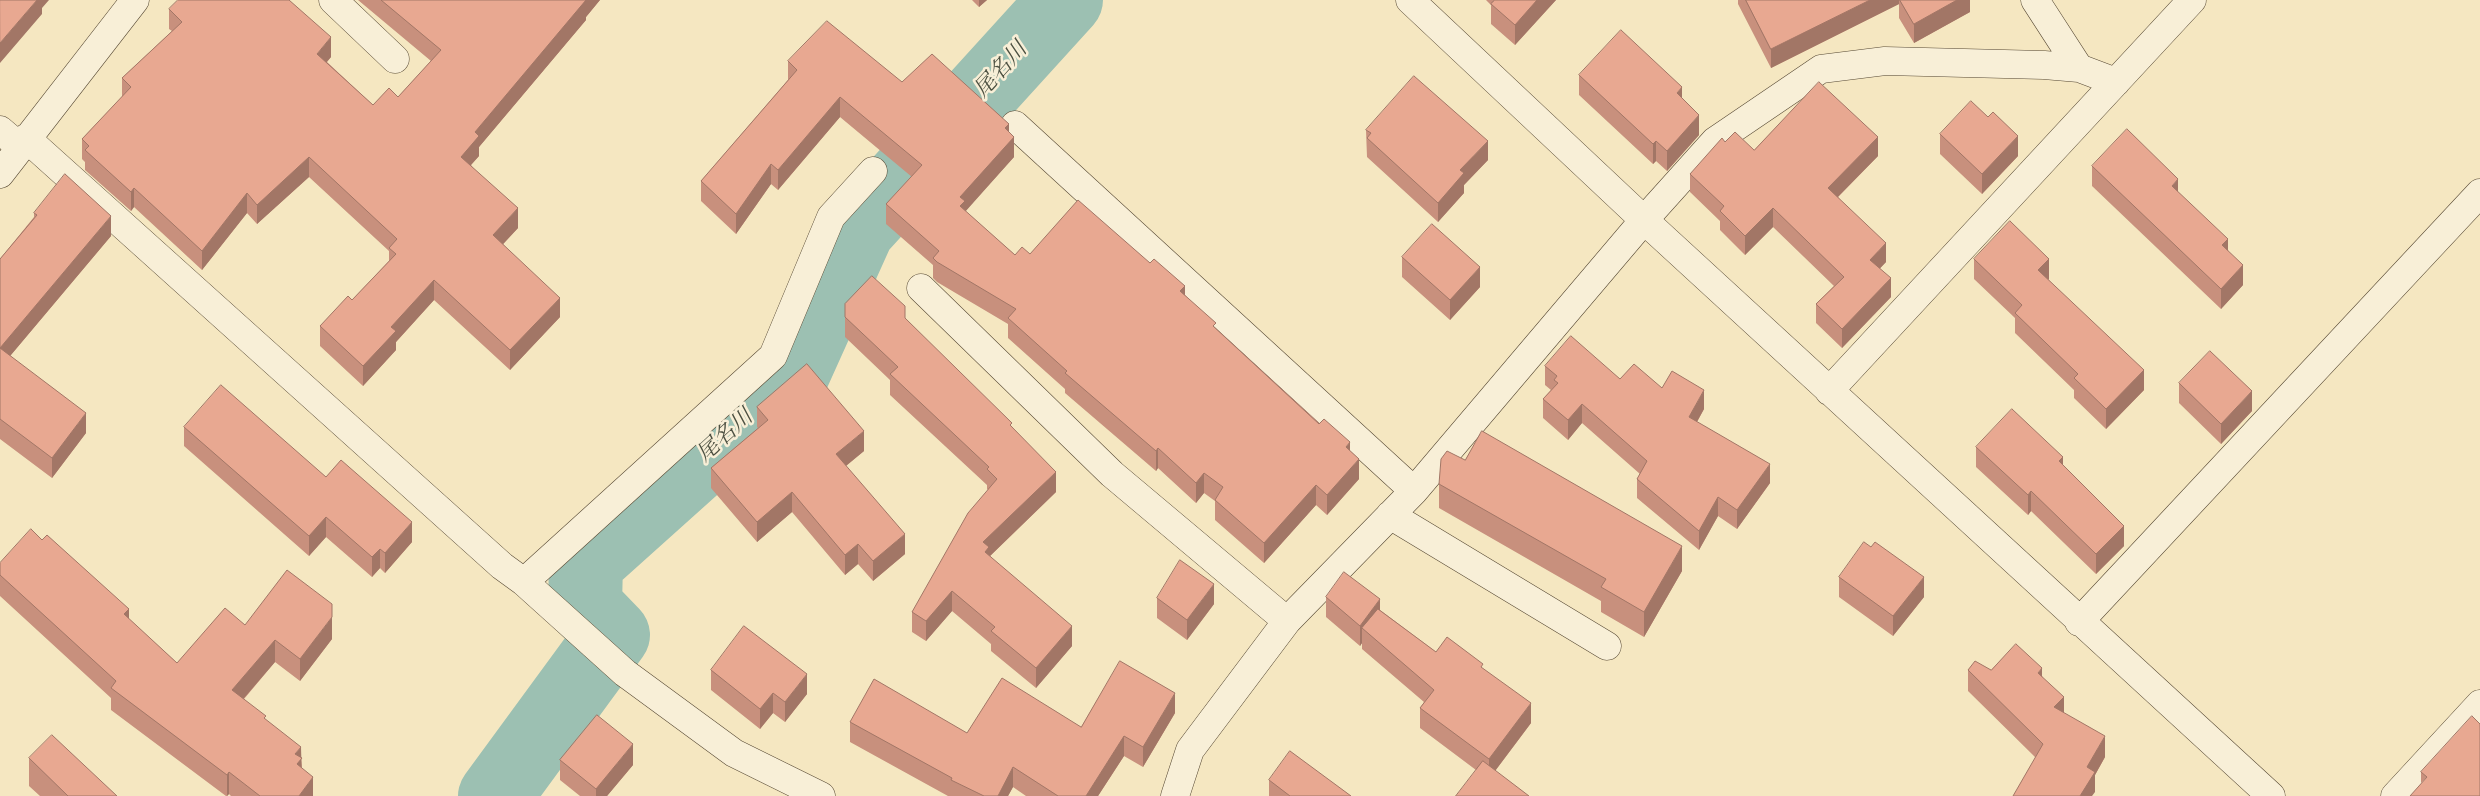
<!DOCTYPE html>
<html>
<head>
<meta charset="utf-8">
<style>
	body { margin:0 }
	canvas { display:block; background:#f5e7c1 }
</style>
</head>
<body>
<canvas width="2480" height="796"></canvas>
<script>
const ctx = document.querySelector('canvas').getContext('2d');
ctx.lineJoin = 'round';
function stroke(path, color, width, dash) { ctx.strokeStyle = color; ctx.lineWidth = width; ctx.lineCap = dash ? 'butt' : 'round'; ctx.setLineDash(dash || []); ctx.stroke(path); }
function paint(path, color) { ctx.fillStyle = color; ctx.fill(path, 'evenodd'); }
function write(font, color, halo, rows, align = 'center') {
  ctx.font = font + ' "IM FELL DW Pica","Noto Serif JP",serif'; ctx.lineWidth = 5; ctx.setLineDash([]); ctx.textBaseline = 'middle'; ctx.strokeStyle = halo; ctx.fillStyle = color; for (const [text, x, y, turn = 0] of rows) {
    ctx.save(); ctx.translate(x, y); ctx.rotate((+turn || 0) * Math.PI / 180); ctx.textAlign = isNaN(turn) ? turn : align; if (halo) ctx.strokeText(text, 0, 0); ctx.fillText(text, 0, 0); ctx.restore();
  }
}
stroke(new Path2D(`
	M 495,796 L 613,635 L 585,606 L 586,563 L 790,380 L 858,229 L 1066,0`), '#9cc0b2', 74);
const minor = new Path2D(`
	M 333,0 L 395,59
	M 1410,0 L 1644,220 L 2271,796
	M 2035,0 L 2079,68
	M 1015,125 L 1414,491
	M 0,130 L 20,147
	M 26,138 L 502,566 L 524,582 L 625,673 L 734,753 L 821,796
	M 0,174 L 135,0
	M 921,288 L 1112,474 L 1287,621
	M 1829,391 L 2192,0
	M 1390,515 L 1607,646
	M 524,582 L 773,356 L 831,217 L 873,171
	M 2079,622 L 2480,193
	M 1175,796 L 1190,750 L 1287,621 L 1414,491 L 1644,220 L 1715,141 L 1821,69 L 1885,61 L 2044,65 L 2079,68 L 2116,82
	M 2395,796 L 2480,704`);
stroke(minor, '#564833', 29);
stroke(minor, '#f8efd7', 28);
paint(new Path2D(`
	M 358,0 L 600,0 L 586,17 L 586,20 L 479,147 L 479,156 L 471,165 L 518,228 L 503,244 L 560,317 L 510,370 L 434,300 L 396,342 L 396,350 L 363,386 L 320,346 L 320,326 L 352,300 L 389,261 L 389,251 L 309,177 L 257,224 L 247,213 L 202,270 L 134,207 L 131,211 L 85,170 L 85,162 L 82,159 L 82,139 L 122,97 L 122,78 L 172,31 L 169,29 L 169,9 L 331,57 L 327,62 L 373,105 L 398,97 L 431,61 Z
	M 972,0 L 987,0 L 979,7 Z
	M 1486,0 L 1556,0 L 1515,45 L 1491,24 L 1491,5 Z
	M 1738,0 L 1970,0 L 1970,12 L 1914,43 L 1899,18 L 1899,4 L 1771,68 L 1738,4 Z
	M 788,61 L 902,82 L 1009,132 L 1014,157 L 965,211 L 1015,255 L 1030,254 L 1185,295 L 1216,329 L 1350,451 L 1359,479 L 1327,515 L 1316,505 L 1264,563 L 1215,520 L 1215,501 L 1204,493 L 1196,503 L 1158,468 L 1156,471 L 1065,393 L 1065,389 L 1008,338 L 1008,324 L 937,282 L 933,278 L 933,265 L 886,224 L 886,204 L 912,177 L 840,117 L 778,190 L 771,184 L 736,234 L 701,201 L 701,181 L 788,80 Z
	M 1579,75 L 1682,98 L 1699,135 L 1667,171 L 1656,161 L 1653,164 L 1579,95 Z
	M 1988,117 L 2018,156 L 1982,194 L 1940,154 L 1940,134 Z
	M 1366,130 L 1488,160 L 1464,185 L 1464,193 L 1438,222 L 1367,157 Z
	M 1754,150 L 1878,156 L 1838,197 L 1886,262 L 1880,268 L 1891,297 L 1842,348 L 1816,323 L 1816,304 L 1834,286 L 1773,227 L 1745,255 L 1720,230 L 1720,221 L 1690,192 L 1690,174 Z
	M 2092,166 L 2178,192 L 2228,250 L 2243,285 L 2221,309 L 2092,186 Z
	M 34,213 L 111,236 L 10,356 L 86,433 L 52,478 L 0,439 L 0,259 L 34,217 Z
	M 1402,257 L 1480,287 L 1450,320 L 1402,277 Z
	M 1974,259 L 2049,279 L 2048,279 L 2144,390 L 2106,429 L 2074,398 L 2074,390 L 2015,333 L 2015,318 L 1974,279 Z
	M 845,304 L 905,318 L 1012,427 L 1056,492 L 990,556 L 1072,646 L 1036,688 L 991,651 L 991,644 L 952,611 L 926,641 L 912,632 L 912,612 L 988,490 L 987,489 L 987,485 L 890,395 L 890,380 L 845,337 Z
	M 1545,366 L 1620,379 L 1662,388 L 1704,409 L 1697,422 L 1770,483 L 1737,529 L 1718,516 L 1699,550 L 1637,498 L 1637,479 L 1640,474 L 1582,423 L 1568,440 L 1543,418 L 1543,399 L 1551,390 L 1545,385 Z
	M 2179,383 L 2252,411 L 2221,444 L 2179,403 Z
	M 757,407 L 864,451 L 846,466 L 905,554 L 873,581 L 858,564 L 845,575 L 792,512 L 757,542 L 711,488 L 711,468 L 758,428 L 757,427 Z
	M 184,427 L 326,477 L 412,542 L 385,573 L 380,568 L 372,577 L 326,537 L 309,556 L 184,446 Z
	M 1976,447 L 2063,465 L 2124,546 L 2096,574 L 2031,511 L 2028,515 L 1976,467 Z
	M 1439,484 L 1682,571 L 1644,637 L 1601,612 L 1601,601 L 1439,508 Z
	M 42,540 L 177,663 L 245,625 L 332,639 L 300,681 L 275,662 L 244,699 L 266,720 L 301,758 L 302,768 L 313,796 L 231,796 L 229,794 L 227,796 L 226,796 L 111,710 L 111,698 L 0,596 L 0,563 Z
	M 1839,577 L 1924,597 L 1893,636 L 1839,597 Z
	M 1326,597 L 1380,610 L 1436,652 L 1483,669 L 1531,723 L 1495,771 L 1476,770 L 1420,728 L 1420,708 L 1424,702 L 1362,649 L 1362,643 L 1360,646 L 1326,617 Z
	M 1157,598 L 1214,604 L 1187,640 L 1157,618 Z
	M 711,670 L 807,694 L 785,722 L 773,713 L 760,729 L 711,690 Z
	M 1968,670 L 1991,670 L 2042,676 L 2064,713 L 2105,757 L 2095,775 L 2095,792 L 2035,757 L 1968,691 Z
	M 1175,713 L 1143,767 L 1124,756 L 1098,796 L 1026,796 L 1013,787 L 1008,796 L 948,796 L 850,742 L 850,722 L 967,733 L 1081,727 Z
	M 2480,724 L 2421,783 L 2421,772 Z
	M 29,758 L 117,796 L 40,796 L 29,786 Z
	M 560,760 L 633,765 L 607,796 L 580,796 L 560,780 Z
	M 1269,780 L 1351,796 L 1269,796 Z`), '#c8907d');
paint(new Path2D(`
	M 37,0 L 49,0 L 42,8 L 42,14 L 0,63 L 0,43 Z
	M 585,0 L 600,0 L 586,17 L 586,20 L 479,147 L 479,156 L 461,176 L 461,157 L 475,132 Z
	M 979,0 L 987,0 L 979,7 Z
	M 1537,0 L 1556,0 L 1515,45 L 1515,25 Z
	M 1870,0 L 1899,0 L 1899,4 L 1771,68 L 1771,49 Z
	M 1957,0 L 1970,0 L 1970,12 L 1914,43 L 1914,24 Z
	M 331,37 L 331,57 L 317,73 L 317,54 Z
	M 1682,87 L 1682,107 L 1677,93 Z
	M 840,97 L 840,117 L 778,190 L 778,170 Z
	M 1699,115 L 1699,135 L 1667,171 L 1667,151 Z
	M 1009,124 L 1009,142 L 1014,137 L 1014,157 L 965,212 L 960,226 L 960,197 L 1005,128 Z
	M 2018,136 L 2018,156 L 1982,194 L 1982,174 Z
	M 1878,137 L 1878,156 L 1828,207 L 1828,188 Z
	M 1488,141 L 1488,160 L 1464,185 L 1464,193 L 1438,222 L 1438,203 L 1460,170 Z
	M 1656,141 L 1656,161 L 1653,164 L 1653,144 Z
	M 309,157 L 309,177 L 257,224 L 257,205 Z
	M 771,164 L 771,184 L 736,234 L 736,214 Z
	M 2178,179 L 2178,199 L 2172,186 Z
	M 134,188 L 134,207 L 131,211 L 131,192 Z
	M 247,193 L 247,213 L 202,270 L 202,251 Z
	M 518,208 L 518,228 L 493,255 L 493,235 Z
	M 1773,208 L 1773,227 L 1745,255 L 1745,236 Z
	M 111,216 L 111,236 L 0,368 L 0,348 Z
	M 2228,239 L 2228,259 L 2222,245 Z
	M 1886,243 L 1886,262 L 1870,279 L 1870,260 Z
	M 2049,259 L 2049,279 L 2038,290 L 2038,270 Z
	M 2243,265 L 2243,285 L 2221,309 L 2221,289 Z
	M 1480,267 L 1480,287 L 1450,320 L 1450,300 Z
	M 1891,278 L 1891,297 L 1842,348 L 1842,329 Z
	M 434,280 L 434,300 L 396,342 L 396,350 L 363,386 L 363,366 L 391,327 Z
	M 1185,286 L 1185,306 L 1180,291 Z
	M 560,298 L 560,317 L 510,370 L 510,350 Z
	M 2144,370 L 2144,390 L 2106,429 L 2106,409 Z
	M 1704,390 L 1704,409 L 1689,436 L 1689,417 Z
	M 2252,391 L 2252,411 L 2221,444 L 2221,424 Z
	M 1582,404 L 1582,423 L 1568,440 L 1568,420 Z
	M 86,413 L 86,433 L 52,478 L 52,458 Z
	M 864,431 L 864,451 L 836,474 L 836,454 Z
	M 1350,442 L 1350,461 L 1346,447 Z
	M 1158,448 L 1158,468 L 1156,471 L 1156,451 Z
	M 2063,457 L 2063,477 L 2059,461 Z
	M 1359,459 L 1359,479 L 1327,515 L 1327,495 Z
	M 1770,464 L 1770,483 L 1737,529 L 1737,510 Z
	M 1056,472 L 1056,492 L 989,557 L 985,572 L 983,542 Z
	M 1204,473 L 1204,493 L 1196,503 L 1196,483 Z
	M 1316,485 L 1316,505 L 1264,563 L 1264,543 Z
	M 2031,491 L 2031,511 L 2028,515 L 2028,495 Z
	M 792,492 L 792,512 L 757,542 L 757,522 Z
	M 1718,497 L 1718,516 L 1699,550 L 1699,531 Z
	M 326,517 L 326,537 L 309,556 L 309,536 Z
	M 412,522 L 412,542 L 385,573 L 385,553 Z
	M 2124,526 L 2124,546 L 2096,574 L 2096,554 Z
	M 905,534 L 905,554 L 873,581 L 873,561 Z
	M 858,544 L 858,564 L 845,575 L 845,555 Z
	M 1682,546 L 1682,571 L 1644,637 L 1644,612 Z
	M 380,549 L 380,568 L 372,577 L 372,557 Z
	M 1924,577 L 1924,597 L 1893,636 L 1893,616 Z
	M 1214,584 L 1214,604 L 1187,640 L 1187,620 Z
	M 952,591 L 952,611 L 926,641 L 926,621 Z
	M 1380,599 L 1380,619 L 1362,628 L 1362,643 L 1360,646 L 1360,626 Z
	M 129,609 L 129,631 L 124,614 Z
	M 332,617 L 332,639 L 300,681 L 300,659 Z
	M 1072,626 L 1072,646 L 1036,688 L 1036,668 Z
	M 275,640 L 275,662 L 232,712 L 232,690 Z
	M 2042,668 L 2042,689 L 2038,673 Z
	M 807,674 L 807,694 L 785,722 L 785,702 Z
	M 773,693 L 773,713 L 760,729 L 760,709 Z
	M 1175,693 L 1175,713 L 1143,767 L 1143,747 Z
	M 2064,697 L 2064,717 L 2054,707 Z
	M 1531,703 L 1531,723 L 1489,779 L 1489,759 Z
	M 1124,736 L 1124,756 L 1098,796 L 1086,796 Z
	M 2105,736 L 2105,757 L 2095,775 L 2095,792 L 2092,796 L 2080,796 L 2087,767 Z
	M 633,744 L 633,765 L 607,796 L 596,796 L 596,789 Z
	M 301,747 L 302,780 L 297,786 L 295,754 Z
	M 1013,767 L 1013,787 L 1008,796 L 998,796 Z
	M 229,772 L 229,794 L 227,796 L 227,775 Z
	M 313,777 L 313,796 L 299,796 Z`), '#a27666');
const building = new Path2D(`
	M 0,0 L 37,0 L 0,43 Z
	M 178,0 L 289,0 L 331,37 L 317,54 L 373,105 L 389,88 L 398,97 L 441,50 L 381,0 L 586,0 L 475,132 L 479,136 L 461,157 L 518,208 L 493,235 L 560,298 L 510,350 L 434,280 L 391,327 L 396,331 L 363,366 L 320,326 L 348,296 L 352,300 L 396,254 L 389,248 L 397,239 L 309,157 L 257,205 L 247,193 L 202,251 L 134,188 L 131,192 L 85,150 L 89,146 L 82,139 L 131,87 L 122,78 L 182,22 L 169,9 Z
	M 1495,0 L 1537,0 L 1515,25 L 1491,4 Z
	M 1746,0 L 1870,0 L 1771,49 Z
	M 1900,0 L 1957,0 L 1914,24 Z
	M 827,21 L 902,82 L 932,54 L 1009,124 L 1005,128 L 1014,137 L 960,197 L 965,201 L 960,206 L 1015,255 L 1022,247 L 1030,254 L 1078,200 L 1150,263 L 1154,259 L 1185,286 L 1180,291 L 1216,323 L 1213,326 L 1319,424 L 1324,419 L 1350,442 L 1346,447 L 1359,459 L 1327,495 L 1316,485 L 1264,543 L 1215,500 L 1223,487 L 1204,473 L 1196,483 L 1158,448 L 1156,451 L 1065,373 L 1067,371 L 1008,318 L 1016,309 L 937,262 L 933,258 L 939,251 L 886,204 L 922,165 L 840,97 L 778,170 L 771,164 L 736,214 L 701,181 L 797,70 L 788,61 Z
	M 1621,30 L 1682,87 L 1677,93 L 1699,115 L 1667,151 L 1656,141 L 1653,144 L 1579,75 Z
	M 1414,76 L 1488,141 L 1460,170 L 1464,173 L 1438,203 L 1367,138 L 1371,133 L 1366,130 Z
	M 1819,82 L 1878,137 L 1828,188 L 1886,243 L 1870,260 L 1891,278 L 1842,329 L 1816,304 L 1844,277 L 1773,208 L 1745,236 L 1720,211 L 1724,206 L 1690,174 L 1722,138 L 1725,142 L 1735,132 L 1754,150 Z
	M 1971,101 L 1988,117 L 1993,112 L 2018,136 L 1982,174 L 1940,134 Z
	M 2127,129 L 2178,179 L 2172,186 L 2228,239 L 2222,245 L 2243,265 L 2221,289 L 2092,166 Z
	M 65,174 L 111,216 L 0,348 L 86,413 L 52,458 L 0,419 L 0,259 L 37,215 L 34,213 Z
	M 2010,221 L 2049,259 L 2038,270 L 2144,370 L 2106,409 L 2074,378 L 2078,374 L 2015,313 L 2022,305 L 1974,259 Z
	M 1432,224 L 1480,267 L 1450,300 L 1402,257 Z
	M 872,276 L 905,306 L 905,318 L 1012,423 L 1010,425 L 1056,472 L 983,542 L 989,547 L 985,552 L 1072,626 L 1036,668 L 991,631 L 995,627 L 952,591 L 926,621 L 912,612 L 968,513 L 997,479 L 987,469 L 989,467 L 890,374 L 898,367 L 845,317 L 845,304 Z
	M 1571,336 L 1620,379 L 1634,364 L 1662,388 L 1672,371 L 1704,390 L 1689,417 L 1770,464 L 1737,510 L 1718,497 L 1699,531 L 1637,479 L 1647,461 L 1582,404 L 1568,420 L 1543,399 L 1558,383 L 1554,380 L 1557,376 L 1545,366 Z
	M 2210,351 L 2252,391 L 2221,424 L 2179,383 Z
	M 807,364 L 864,431 L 836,454 L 905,534 L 873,561 L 858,544 L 845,555 L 792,492 L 757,522 L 711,468 L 768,420 L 757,407 Z
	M 221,385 L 326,477 L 341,460 L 412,522 L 385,553 L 380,549 L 372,557 L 326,517 L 309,536 L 184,427 Z
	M 2012,409 L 2063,457 L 2059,461 L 2124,526 L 2096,554 L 2031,491 L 2028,495 L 1976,447 Z
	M 1482,431 L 1682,546 L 1644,612 L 1601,587 L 1606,579 L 1439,484 L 1441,459 L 1447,451 L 1465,460 Z
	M 31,529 L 42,540 L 47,535 L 129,609 L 124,614 L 177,663 L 225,608 L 245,625 L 287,570 L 332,604 L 332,617 L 300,659 L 275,640 L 232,690 L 266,716 L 264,718 L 301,747 L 295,754 L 302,758 L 297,764 L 313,777 L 299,796 L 260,796 L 229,772 L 227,775 L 111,688 L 116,681 L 0,575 L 0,563 Z
	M 1864,542 L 1871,547 L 1875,542 L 1924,577 L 1893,616 L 1839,577 Z
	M 1180,560 L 1214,584 L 1187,620 L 1157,598 Z
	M 1344,572 L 1380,599 L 1360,626 L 1326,597 Z
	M 1378,609 L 1436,652 L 1447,637 L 1483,664 L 1481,667 L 1531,703 L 1489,759 L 1420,708 L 1434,690 L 1362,628 Z
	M 744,626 L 807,674 L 785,702 L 773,693 L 760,709 L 711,670 Z
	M 2016,644 L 2042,668 L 2038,673 L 2064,697 L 2054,707 L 2105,736 L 2087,767 L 2095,772 L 2080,796 L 2013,796 L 2043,744 L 1968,670 L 1975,661 L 1991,670 Z
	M 1120,661 L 1175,693 L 1143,747 L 1124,736 L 1086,796 L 1058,796 L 1013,767 L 998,796 L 984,796 L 951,780 L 952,778 L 850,722 L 874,679 L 967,733 L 1002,678 L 1081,727 Z
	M 597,715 L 633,744 L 596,789 L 560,760 Z
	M 2472,716 L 2480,724 L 2480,796 L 2410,796 L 2427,777 L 2421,772 Z
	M 52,735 L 117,796 L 68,796 L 29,758 Z
	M 1290,751 L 1351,796 L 1290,796 L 1269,780 Z
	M 1483,761 L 1529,796 L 1456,796 Z`);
paint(building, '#e8a891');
stroke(building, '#a27666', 1);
write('italic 22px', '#4c5041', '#f8efd7', [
	["尾名川",1002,71,-48],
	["尾名川",726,437,-42]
]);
</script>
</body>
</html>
